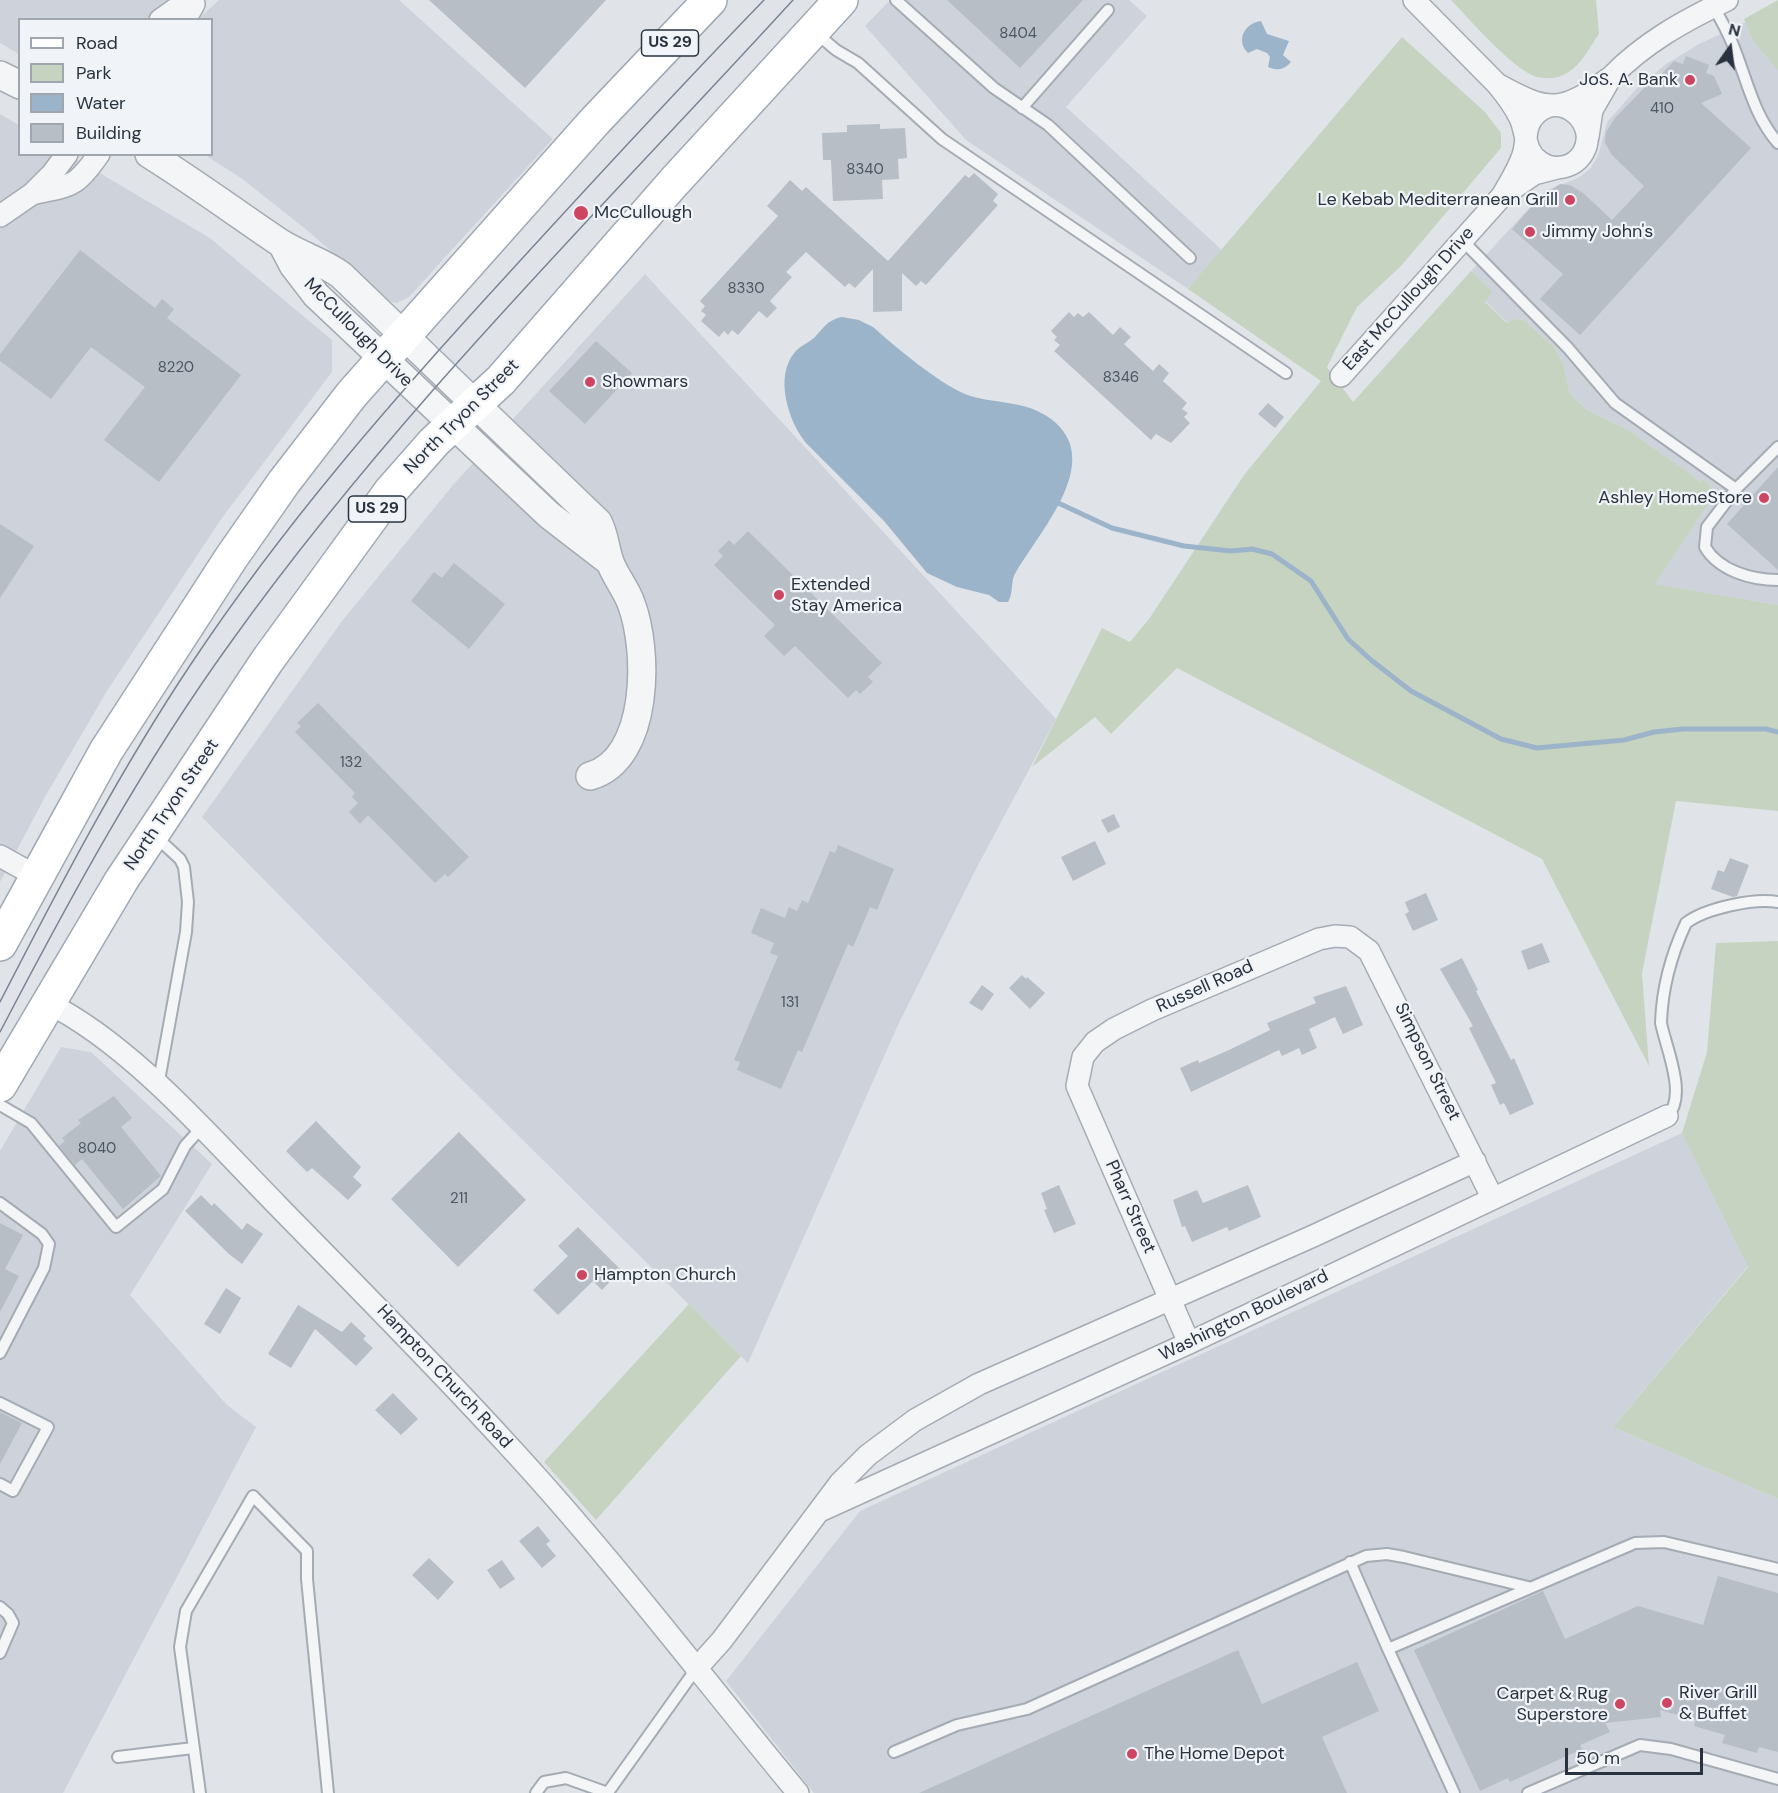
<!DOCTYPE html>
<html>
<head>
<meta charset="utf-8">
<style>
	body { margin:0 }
	#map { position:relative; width:1778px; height:1793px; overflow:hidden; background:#e0e4e9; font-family:"DM Sans",sans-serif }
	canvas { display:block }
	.legend { position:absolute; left:18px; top:18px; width:195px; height:138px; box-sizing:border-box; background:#f0f3f7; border:2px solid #a0a6ae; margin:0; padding:8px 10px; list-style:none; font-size:18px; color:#293340 }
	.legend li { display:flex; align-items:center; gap:12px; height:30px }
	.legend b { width:30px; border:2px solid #a0a6ae }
	.north { position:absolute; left:1700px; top:18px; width:60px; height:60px; -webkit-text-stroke:4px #f0f3f7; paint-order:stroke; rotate:14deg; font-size:16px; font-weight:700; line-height:24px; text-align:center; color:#293340 }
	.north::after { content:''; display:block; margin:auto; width:21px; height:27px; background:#293340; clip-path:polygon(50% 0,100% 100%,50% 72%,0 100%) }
	.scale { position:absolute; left:1565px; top:1748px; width:138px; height:27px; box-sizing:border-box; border:3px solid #293340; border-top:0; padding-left:8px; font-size:18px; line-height:21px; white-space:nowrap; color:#293340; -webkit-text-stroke:4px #f0f3f7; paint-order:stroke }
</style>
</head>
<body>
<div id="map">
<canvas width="1778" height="1793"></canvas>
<ul class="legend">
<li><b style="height:8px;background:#fff"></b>Road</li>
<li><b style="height:16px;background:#c7d3c1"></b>Park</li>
<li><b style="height:16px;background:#9bb4c9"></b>Water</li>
<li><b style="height:16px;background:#b7bec6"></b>Building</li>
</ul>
<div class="north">N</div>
<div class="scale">50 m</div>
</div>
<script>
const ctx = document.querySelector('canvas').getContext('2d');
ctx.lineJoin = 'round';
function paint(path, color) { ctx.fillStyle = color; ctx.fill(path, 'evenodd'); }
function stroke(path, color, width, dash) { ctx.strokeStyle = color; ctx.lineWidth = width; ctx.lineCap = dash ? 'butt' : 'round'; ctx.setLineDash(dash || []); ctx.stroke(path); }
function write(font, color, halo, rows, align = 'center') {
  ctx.font = font + ' "DM Sans",sans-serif'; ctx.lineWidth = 4.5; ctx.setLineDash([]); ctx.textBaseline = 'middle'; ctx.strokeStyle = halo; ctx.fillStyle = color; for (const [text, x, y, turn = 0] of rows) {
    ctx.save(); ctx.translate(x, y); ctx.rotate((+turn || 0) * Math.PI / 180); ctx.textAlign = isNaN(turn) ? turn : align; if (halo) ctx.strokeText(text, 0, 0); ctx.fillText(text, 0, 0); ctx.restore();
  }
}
paint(new Path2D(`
	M 0,0 L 202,0 L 181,19 L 20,20 L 19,54 L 0,43 Z
	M 219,0 L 399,0 L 553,139 L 409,297 L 397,303 L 388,301 L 308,231 L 241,178 L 205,155 L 212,154 L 212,20 L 197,20 Z
	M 890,0 L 1129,0 L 1147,16 L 1066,107 L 1223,251 L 1188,289 L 966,140 L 865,26 Z
	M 1778,7 L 1778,605 L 1654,584 L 1710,501 L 1711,487 L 1704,479 L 1702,483 L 1627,429 L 1587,410 L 1570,394 L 1563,363 L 1554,347 L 1524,320 L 1513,319 L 1508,323 L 1485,301 L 1492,294 L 1492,291 L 1471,271 L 1545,191 L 1578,178 L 1590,169 L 1598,156 L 1607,122 L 1637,88 L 1666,64 L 1699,44 Z
	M 0,114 L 19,125 L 20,154 L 69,155 L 210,238 L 332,340 L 332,372 L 222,518 L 107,691 L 45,797 L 0,882 Z
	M 645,274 L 1056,719 L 975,871 L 898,1025 L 748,1363 L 447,1065 L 202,817 L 342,621 L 453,485 Z
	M 61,1047 L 91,1052 L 212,1164 L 130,1295 L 227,1405 L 256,1427 L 63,1793 L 0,1793 L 0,1151 Z
	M 1682,1133 L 1748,1266 L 1613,1427 L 1778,1499 L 1778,1793 L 814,1793 L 726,1681 L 860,1511 Z`), '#ced3db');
paint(new Path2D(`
	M 1451,0 L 1596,0 L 1599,34 C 1589,48 1580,68 1563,75 C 1554,80 1537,79 1528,73 C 1505,60 1470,20 1451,0 Z
	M 1778,0 L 1778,70 L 1753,41 L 1744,19 Z
	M 1402,37 L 1485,112 L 1501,133 L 1501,148 L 1401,266 L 1357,307 L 1327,367 L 1353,402 L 1471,271 L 1492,291 L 1492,294 L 1485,302 L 1507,323 L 1513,319 L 1524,320 L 1554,347 L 1563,363 L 1570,394 L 1587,410 L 1627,429 L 1701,482 L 1704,479 L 1711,487 L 1710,501 L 1655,584 L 1778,605 L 1778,811 L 1676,801 L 1642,973 L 1649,1066 L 1542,859 L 1177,668 L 1111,734 L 1095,717 L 1032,767 L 1102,628 L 1130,642 L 1149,619 L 1244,475 L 1321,381 L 1188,289 Z
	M 1778,941 L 1778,1499 L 1613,1427 L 1748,1267 L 1682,1133 L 1707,1052 L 1716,943 Z
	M 689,1304 L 741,1356 L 596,1520 L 544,1462 Z`), '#c7d3c1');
paint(new Path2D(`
	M 1261,21 L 1267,34 L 1289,41 L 1283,55 L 1291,62 C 1284,70 1278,71 1268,67 L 1270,57 L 1267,53 L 1257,49 L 1248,53 C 1235,40 1245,23 1261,21 Z
	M 842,317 L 859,320 L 873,327 C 897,348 937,382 965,394 C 991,404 1021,400 1045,415 C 1110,455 1042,528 1016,572 C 1010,581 1014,592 1008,602 L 999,602 L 989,595 L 957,587 L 927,573 L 884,521 L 806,443 C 788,421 774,376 795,352 C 800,346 808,343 814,338 C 824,328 827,320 842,317 Z`), '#9bb4c9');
stroke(new Path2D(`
	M 1054,501 L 1112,528 L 1184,546 L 1231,551 L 1252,549 L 1272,554 L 1311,581 L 1348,639 L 1371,660 L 1411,691 L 1501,739 L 1537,748 L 1624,740 L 1654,732 L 1683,729 L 1766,729 L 1778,732`), '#9bb4c9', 5);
paint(new Path2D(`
	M 429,0 L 606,0 L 525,88 Z
	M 947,0 L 1083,0 L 1020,68 Z
	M 1686,56 L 1709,65 L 1706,73 L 1714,76 L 1722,94 L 1701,103 L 1751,148 L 1580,335 L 1540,299 L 1563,274 L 1512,229 L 1540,197 L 1560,184 L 1570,185 L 1583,193 L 1612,220 L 1644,186 L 1612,155 L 1605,143 L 1606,132 L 1615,118 L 1648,84 L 1650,86 L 1674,61 L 1683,64 Z
	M 880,124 L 880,129 L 905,128 L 907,158 L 898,159 L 899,179 L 882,180 L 883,199 L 833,201 L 831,160 L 823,160 L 822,133 L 847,132 L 847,125 Z
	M 974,173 L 998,194 L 993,201 L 998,205 L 926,285 L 921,281 L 916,286 L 902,273 L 902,311 L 873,312 L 873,269 L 855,288 L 849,283 L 845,287 L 806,252 L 786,272 L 792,277 L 770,301 L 777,308 L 767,318 L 759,311 L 738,335 L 732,330 L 728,335 L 724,331 L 719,337 L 701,321 L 706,315 L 701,311 L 705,306 L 700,301 L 778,216 L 767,206 L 790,180 L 802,191 L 806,187 L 888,261 L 965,175 L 969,178 Z
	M 80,250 L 155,308 L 162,299 L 174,309 L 167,318 L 241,375 L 159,482 L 104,440 L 145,387 L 91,347 L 51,399 L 0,361 L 0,354 Z
	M 1069,312 L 1074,317 L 1078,313 L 1083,317 L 1089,312 L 1113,335 L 1120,327 L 1131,337 L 1124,344 L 1153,371 L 1159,364 L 1169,373 L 1163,381 L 1187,403 L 1182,409 L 1188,413 L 1184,417 L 1190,423 L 1171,443 L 1156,434 L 1151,440 L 1054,351 L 1060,345 L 1054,340 L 1057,337 L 1051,331 Z
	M 596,341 L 632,373 L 585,424 L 549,391 Z
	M 1268,403 L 1284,417 L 1275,428 L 1258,414 Z
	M 1778,467 L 1778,570 L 1727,524 Z
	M 0,524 L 34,546 L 0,598 Z
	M 748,531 L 882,663 L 868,677 L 873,682 L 860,694 L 856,690 L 848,698 L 795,646 L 784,656 L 764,636 L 775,625 L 714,565 L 723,556 L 718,551 L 729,540 L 734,545 Z
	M 454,563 L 505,604 L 469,649 L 411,601 L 434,572 L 442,578 Z
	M 318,703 L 469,857 L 448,877 L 445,874 L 435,883 L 368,815 L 360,824 L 349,812 L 358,803 L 352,797 L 355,793 L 295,732 L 301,726 L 297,723 Z
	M 1114,814 L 1120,827 L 1108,833 L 1101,820 Z
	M 1095,841 L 1106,864 L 1073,881 L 1061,857 Z
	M 838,845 L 894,869 L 877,910 L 870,907 L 853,947 L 848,944 L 802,1052 L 798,1050 L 781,1089 L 737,1070 L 740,1062 L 734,1060 L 778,956 L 770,953 L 774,943 L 751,933 L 761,908 L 785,918 L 789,907 L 797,911 L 802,900 L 808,903 L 830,851 L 835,853 Z
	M 1730,858 L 1749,865 L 1737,896 L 1733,897 L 1711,889 L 1718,870 L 1724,872 Z
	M 1426,893 L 1438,920 L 1413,931 L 1405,914 L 1409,912 L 1405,902 Z
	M 1542,943 L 1550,962 L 1528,970 L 1521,951 Z
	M 1462,958 L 1478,990 L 1476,991 L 1511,1060 L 1514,1058 L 1534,1104 L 1510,1115 L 1504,1103 L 1500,1105 L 1491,1085 L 1496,1083 L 1469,1028 L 1473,1026 L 1440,969 Z
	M 1022,975 L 1026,979 L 1027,977 L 1045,993 L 1030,1009 L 1009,988 Z
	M 982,985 L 994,994 L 982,1011 L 969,1003 Z
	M 1346,986 L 1363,1025 L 1343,1034 L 1335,1017 L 1309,1029 L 1317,1048 L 1302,1055 L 1299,1048 L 1282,1056 L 1279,1050 L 1191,1092 L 1180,1068 L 1198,1060 L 1199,1063 L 1229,1050 L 1270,1030 L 1267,1023 L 1316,1003 L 1313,997 Z
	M 114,1096 L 132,1118 L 121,1127 L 161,1176 L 123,1209 L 82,1159 L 75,1165 L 59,1146 L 65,1141 L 62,1138 L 81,1123 L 78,1120 Z
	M 316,1121 L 361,1167 L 353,1177 L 362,1185 L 348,1200 L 312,1168 L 307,1172 L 286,1151 Z
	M 459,1132 L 526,1200 L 458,1267 L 391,1199 Z
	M 1059,1185 L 1076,1224 L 1054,1233 L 1044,1210 L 1047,1209 L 1041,1193 Z
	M 1248,1185 L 1261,1217 L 1229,1231 L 1227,1227 L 1192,1242 L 1185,1226 L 1182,1227 L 1173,1200 L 1197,1190 L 1203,1203 Z
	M 201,1195 L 212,1206 L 214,1203 L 242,1230 L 247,1223 L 263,1234 L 242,1264 L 229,1254 L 185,1211 Z
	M 0,1223 L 23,1235 L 5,1269 L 19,1276 L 0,1312 Z
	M 578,1227 L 621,1270 L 602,1290 L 593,1281 L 558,1315 L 533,1290 L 568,1256 L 558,1246 Z
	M 226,1288 L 241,1298 L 220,1334 L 204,1324 Z
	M 298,1305 L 342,1332 L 351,1322 L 366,1336 L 363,1339 L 373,1348 L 356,1366 L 315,1329 L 291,1368 L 268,1354 Z
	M 393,1393 L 418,1419 L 401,1435 L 375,1410 Z
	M 0,1412 L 22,1423 L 0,1464 Z
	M 538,1526 L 550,1541 L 546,1544 L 556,1556 L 542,1568 L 519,1541 Z
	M 429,1558 L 454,1582 L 438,1600 L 412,1575 Z
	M 502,1560 L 515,1579 L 500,1589 L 487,1570 Z
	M 1718,1576 L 1778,1593 L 1778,1752 L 1759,1747 L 1757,1753 L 1722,1743 L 1725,1735 L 1694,1726 L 1696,1720 L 1660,1710 L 1661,1717 L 1605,1723 L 1610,1732 L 1580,1745 L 1582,1749 L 1510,1782 L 1508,1778 L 1480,1791 L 1414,1650 L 1543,1591 L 1565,1639 L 1638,1606 L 1703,1625 Z
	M 1238,1650 L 1262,1704 L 1357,1662 L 1379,1711 L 1322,1737 L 1347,1793 L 919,1793 Z`), '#b7bec6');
const service = new Path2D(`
	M 896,0 L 994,88 L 1048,125 L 1190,258
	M 1713,5 C 1720,19 1729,33 1734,48 C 1747,80 1754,116 1778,143
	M 816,33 L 836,50 L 858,63 L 942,139 L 1286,373
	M 1022,108 L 1108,10
	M 1462,240 L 1568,348 L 1615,403 L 1736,489 L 1778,447
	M 1736,489 L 1707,527 L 1705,547 C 1719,571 1752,580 1778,580
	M 154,835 L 180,859 L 184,867 L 188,902 L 186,932 L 158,1086
	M 0,1105 L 31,1123 L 116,1227 L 163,1189 L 185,1146 L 201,1128
	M 1667,1116 C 1688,1097 1666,1048 1661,1023 C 1662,989 1672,953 1686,923 C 1706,908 1754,898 1778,902
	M 0,1203 L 42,1234 L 49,1244 L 44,1268 L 0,1353
	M 0,1403 L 48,1427 L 13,1491 L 0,1484
	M 1350,1562 L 1388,1649
	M 0,1607 L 8,1614 L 13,1623 L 0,1653
	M 894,1752 L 957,1725 L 1027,1709 L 1366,1556 L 1387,1554 L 1404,1557 L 1528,1587
	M 118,1757 L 193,1748
	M 609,1791 L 696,1669
	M 200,1793 L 180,1647 L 186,1611 L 253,1496 L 307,1551 L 307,1579 L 328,1793
	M 536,1793 L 544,1782 L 566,1778 L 608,1793
	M 1454,1793 L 1388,1649 L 1635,1543 L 1664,1542 L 1778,1569
	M 1528,1793 L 1640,1745 L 1671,1749 L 1778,1779`);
const minor = new Path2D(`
	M 1414,0 L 1497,84
	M 160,20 L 174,10 L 194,4 L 185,20
	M 1611,77 C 1645,42 1684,21 1727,0
	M 67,154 L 52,174 L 32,194 C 70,185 74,190 99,154
	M 1557,168 L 1534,174 L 1502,196 C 1510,182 1518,170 1523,155 C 1528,140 1523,125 1537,113 C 1562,90 1600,124 1583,153 C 1574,168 1554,172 1540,162 C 1524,152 1527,133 1520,118 C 1514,105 1506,95 1497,84 C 1551,114 1562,112 1611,77 L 1592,110 L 1588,137
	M 0,216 L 32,194
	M 1341,376 L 1502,196
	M 0,856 L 36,876
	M 48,1003 C 133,1046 210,1137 277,1205 C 354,1284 432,1362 506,1443 C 609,1554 701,1676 798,1793
	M 1189,1343 L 1077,1086 L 1083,1057 L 1095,1042 L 1114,1029 L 1152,1010 L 1319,939 L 1335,936 L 1350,937 L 1369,951 L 1492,1197
	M 822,1510 L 1189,1343 L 1667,1116
	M 696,1669 L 722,1640 L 840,1483 L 868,1455 L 915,1420 L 979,1384 L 1311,1237 L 1475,1161`);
const tertiary = new Path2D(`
	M 0,75 L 20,85
	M 149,154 C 194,182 236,213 279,242 C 299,255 322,261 341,275 L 598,522 C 605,535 605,548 610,562 C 615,576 626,589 631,603 C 649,650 650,759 590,776
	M 282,244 L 293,265 L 316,295 L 549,515 L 610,562`);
const primary = new Path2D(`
	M 0,944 L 106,751 L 231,558 L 284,482 L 352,394 L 595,121 L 710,0
	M 0,1085 L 121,881 L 267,661 L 390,492 L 434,442 L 501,380 L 674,182 L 841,0`);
stroke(service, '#a5abb3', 14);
stroke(minor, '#a5abb3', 24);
stroke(tertiary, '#a5abb3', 30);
stroke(primary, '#9fa9b5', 36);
stroke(service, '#f3f5f7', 10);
stroke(minor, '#f3f5f7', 21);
stroke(tertiary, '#f3f5f7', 27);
stroke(primary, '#fff', 33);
stroke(new Path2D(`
	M 0,1002 C 59,887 119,772 191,664 C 284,524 394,398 508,274 C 592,182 677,90 764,0
	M 0,1032 C 70,898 142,765 231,642 C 397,410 601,210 793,0`), '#7a8493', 1.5);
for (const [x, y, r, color] of [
	[1690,80,6,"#ce4561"],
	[1570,200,6,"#ce4561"],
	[581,213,8,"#ce4561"],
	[1530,232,6,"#ce4561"],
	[590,382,6,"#ce4561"],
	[1764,498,6,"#ce4561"],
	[779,595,6,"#ce4561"],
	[582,1275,6,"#ce4561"],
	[1667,1703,6,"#ce4561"],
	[1620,1704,6,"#ce4561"],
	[1132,1754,6,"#ce4561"]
]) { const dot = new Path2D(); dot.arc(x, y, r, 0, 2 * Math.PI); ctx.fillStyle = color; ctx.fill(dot); stroke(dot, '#f0f3f7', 2); }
write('15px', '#4c5662', null, [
	["8404",1018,34],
	["410",1662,109],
	["8340",865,170],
	["8330",746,289],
	["8220",176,368],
	["8346",1121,378],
	["132",351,763],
	["131",790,1003],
	["8040",97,1149],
	["211",459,1199]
]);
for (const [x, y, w] of [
	[670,43,57],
	[377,509,57]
]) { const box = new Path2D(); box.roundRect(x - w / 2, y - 13, w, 26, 4.5); ctx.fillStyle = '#f0f3f7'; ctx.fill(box); stroke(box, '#293340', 1.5); }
write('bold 16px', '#293340', null, [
	["US 29",670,43],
	["US 29",377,509]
]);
write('18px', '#293340', '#f0f3f7', [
	["JoS. A. Bank",1678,80,"right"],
	["Le Kebab Mediterranean Grill",1558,200,"right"],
	["McCullough",594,213],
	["Jimmy John's",1542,232],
	["Showmars",602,382],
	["Ashley HomeStore",1752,498,"right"],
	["Extended",791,585],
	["Stay America",791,606],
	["Hampton Church",594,1275],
	["River Grill",1679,1693],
	["& Buffet",1679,1714],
	["Carpet & Rug",1608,1694,"right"],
	["Superstore",1608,1715,"right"],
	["The Home Depot",1144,1754]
], 'left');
write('18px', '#293340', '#f0f3f7', [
	["East McCullough Drive",1409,299,-48],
	["McCullough Drive",358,333,45],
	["North Tryon Street",462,417,-45],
	["North Tryon Street",172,805,-56],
	["Russell Road",1205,987,-24],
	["Simpson Street",1427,1062,64],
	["Pharr Street",1130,1207,66],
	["Washington Boulevard",1244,1316,-26],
	["Hampton Church Road",444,1377,47]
]);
</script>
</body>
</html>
